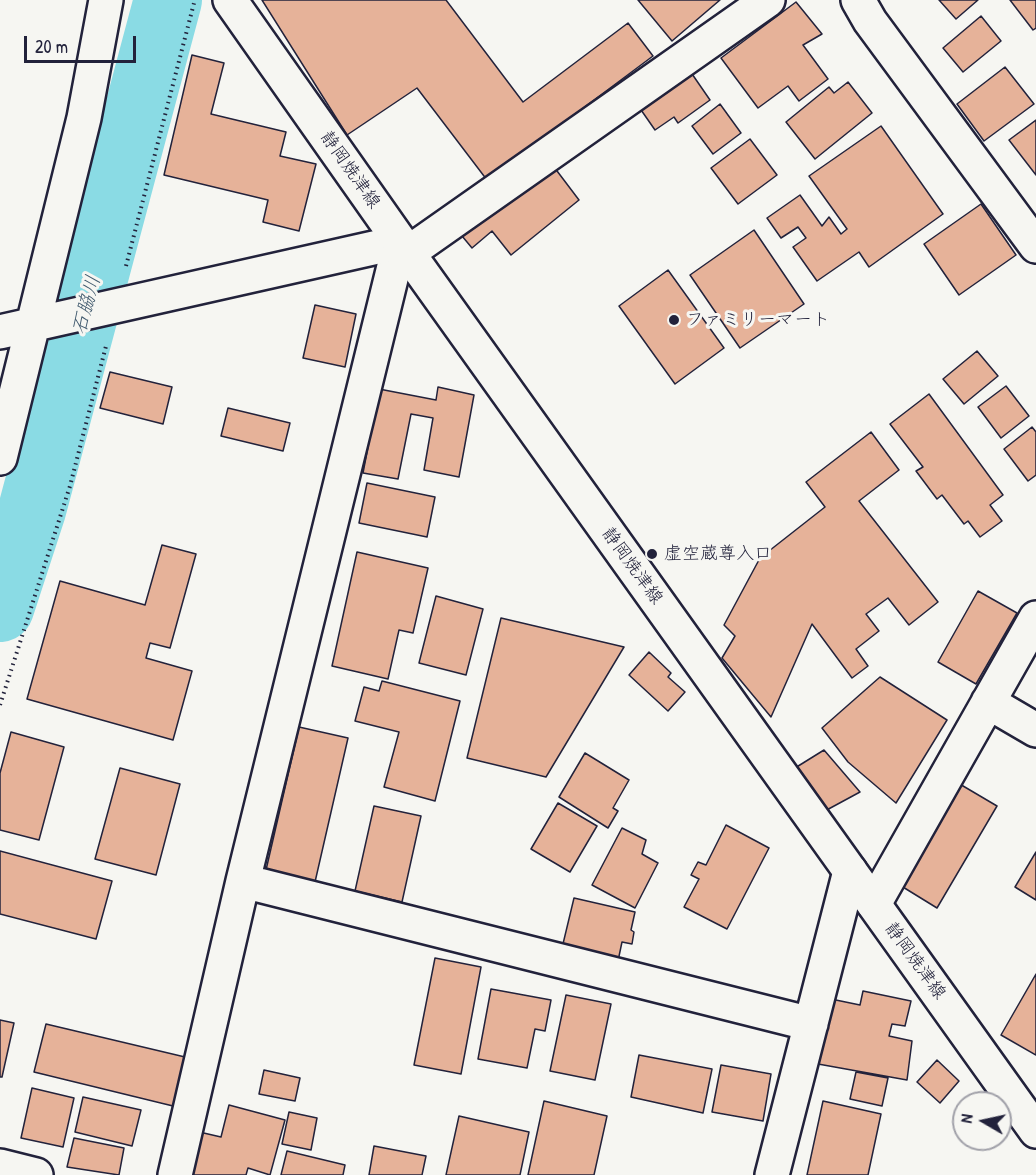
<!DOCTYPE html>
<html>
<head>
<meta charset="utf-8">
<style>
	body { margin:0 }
	#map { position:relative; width:1036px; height:1175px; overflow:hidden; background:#f6f6f2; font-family:"Patrick Hand",sans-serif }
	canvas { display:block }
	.north { position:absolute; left:952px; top:1091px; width:60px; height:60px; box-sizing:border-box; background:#f6f6f2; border:2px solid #a1a1a9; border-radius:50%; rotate:279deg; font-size:16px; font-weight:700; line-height:24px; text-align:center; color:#22223b }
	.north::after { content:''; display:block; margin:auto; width:21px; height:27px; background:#22223b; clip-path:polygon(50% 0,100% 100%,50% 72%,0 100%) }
	.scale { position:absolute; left:24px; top:36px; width:112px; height:27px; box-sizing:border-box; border:3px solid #22223b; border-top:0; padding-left:8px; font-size:18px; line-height:21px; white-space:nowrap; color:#22223b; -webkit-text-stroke:4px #f6f6f2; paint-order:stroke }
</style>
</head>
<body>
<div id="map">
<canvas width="1036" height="1175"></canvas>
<div class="north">N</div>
<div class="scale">20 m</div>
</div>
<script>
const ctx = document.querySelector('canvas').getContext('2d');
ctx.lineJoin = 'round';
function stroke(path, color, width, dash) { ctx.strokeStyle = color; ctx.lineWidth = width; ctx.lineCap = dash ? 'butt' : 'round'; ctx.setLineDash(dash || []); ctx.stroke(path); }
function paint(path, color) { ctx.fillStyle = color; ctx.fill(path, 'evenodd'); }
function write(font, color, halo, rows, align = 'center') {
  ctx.font = font + ' "Patrick Hand","Klee One",sans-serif'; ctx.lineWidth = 6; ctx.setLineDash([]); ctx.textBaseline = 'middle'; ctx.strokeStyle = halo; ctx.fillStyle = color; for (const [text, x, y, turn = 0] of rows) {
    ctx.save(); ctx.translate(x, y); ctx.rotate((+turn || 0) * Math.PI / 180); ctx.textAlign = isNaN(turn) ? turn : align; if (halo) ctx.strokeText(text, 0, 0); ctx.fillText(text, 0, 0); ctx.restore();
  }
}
stroke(new Path2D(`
	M 0,608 L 32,510 L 168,0`), '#8adbe4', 68);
const building = new Path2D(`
	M 262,0 L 446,0 L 523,102 L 628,23 L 653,56 L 487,180 L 417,88 L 347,135 Z
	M 638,0 L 720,0 L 672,41 Z
	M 939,0 L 978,0 L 956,19 Z
	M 1010,0 L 1036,0 L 1036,28 L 1033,30 Z
	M 796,2 L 822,34 L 803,45 L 828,79 L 799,101 L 788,86 L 758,108 L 721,58 Z
	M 981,16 L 1001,41 L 963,72 L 943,48 Z
	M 192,55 L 224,63 L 211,114 L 286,132 L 280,156 L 316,164 L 299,231 L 263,222 L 268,200 L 164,175 Z
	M 1005,67 L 1034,104 L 984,141 L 957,104 Z
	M 690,71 L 710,100 L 678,123 L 674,117 L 655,130 L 639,107 Z
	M 848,82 L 872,113 L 815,159 L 786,122 L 829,87 L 834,93 Z
	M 720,104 L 741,133 L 713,154 L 692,126 Z
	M 1036,120 L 1036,175 L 1009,140 Z
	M 881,126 L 943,214 L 869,267 L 859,252 L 817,281 L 793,247 L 806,238 L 798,227 L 781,238 L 767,218 L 800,195 L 822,226 L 829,217 L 841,234 L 847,229 L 809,176 Z
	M 750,139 L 777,175 L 738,204 L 711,168 Z
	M 551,163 L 579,200 L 511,255 L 492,231 L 472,248 L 462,236 Z
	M 981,204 L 1016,255 L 959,295 L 924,244 Z
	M 754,230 L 804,304 L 740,348 L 690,275 Z
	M 668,270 L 724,348 L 675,384 L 619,306 Z
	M 315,305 L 356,314 L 345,367 L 303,358 Z
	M 977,351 L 998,376 L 964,404 L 943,379 Z
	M 110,372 L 172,387 L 163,424 L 100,408 Z
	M 1006,386 L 1029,416 L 1001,438 L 978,407 Z
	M 438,387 L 474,395 L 459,477 L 424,470 L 433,418 L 411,414 L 398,479 L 363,473 L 379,389 L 436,400 Z
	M 929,394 L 1003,495 L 990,505 L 1002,521 L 980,537 L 968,521 L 964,524 L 942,495 L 937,499 L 916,471 L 923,467 L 890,424 Z
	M 228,408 L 290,423 L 283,451 L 221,436 Z
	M 1032,427 L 1036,432 L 1036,475 L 1028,481 L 1004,449 Z
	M 871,432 L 899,470 L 859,501 L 938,602 L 909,625 L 888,598 L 866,614 L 879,631 L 856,649 L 868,666 L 852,678 L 812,624 L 771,717 L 722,658 L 735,636 L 724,625 L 760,558 L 825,507 L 806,482 Z
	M 367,483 L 435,497 L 427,537 L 359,523 Z
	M 162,545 L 196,554 L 170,648 L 150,643 L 146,658 L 192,671 L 173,740 L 27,699 L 60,581 L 145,605 Z
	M 357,552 L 428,568 L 413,633 L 399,630 L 388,679 L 332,666 Z
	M 978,591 L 1017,613 L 976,684 L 938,662 Z
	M 436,596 L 483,609 L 466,675 L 419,663 Z
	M 501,618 L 624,647 L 546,777 L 467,758 Z
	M 649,652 L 671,673 L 668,677 L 685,692 L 668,711 L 629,675 Z
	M 880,677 L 947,720 L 896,803 L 848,762 L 822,728 Z
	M 382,681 L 460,701 L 435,801 L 384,787 L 399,732 L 355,721 L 364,687 L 379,691 Z
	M 299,727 L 348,738 L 315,882 L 266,870 Z
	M 11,732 L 64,747 L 39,840 L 0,830 L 0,773 Z
	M 824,750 L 860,792 L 823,812 L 795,768 Z
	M 585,753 L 629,780 L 613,808 L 618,811 L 608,828 L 559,797 Z
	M 120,768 L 180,784 L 156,875 L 95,859 Z
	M 958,783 L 997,806 L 937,908 L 898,884 Z
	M 558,803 L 597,826 L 570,872 L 531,849 Z
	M 374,806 L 421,816 L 402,902 L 355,891 Z
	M 726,825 L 769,848 L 727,929 L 684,907 L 699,879 L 691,875 L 698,862 L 706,865 Z
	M 622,828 L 646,840 L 642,854 L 658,863 L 635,908 L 592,885 Z
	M 0,851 L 112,881 L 96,939 L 0,914 Z
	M 1036,852 L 1036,900 L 1015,887 Z
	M 574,898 L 635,912 L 631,930 L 634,932 L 632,944 L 622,942 L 618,961 L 562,948 Z
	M 435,958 L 481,967 L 461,1074 L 414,1065 Z
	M 1036,974 L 1036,1055 L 1001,1035 Z
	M 491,989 L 551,1000 L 545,1031 L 535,1029 L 527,1068 L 478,1059 Z
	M 863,991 L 911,1001 L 905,1026 L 892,1024 L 889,1036 L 912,1041 L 907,1080 L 818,1064 L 831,999 L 860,1005 Z
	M 566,995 L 611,1004 L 595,1080 L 550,1071 Z
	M 0,1020 L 14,1023 L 2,1077 L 0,1077 Z
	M 46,1024 L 185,1057 L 173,1106 L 34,1072 Z
	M 639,1055 L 712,1069 L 703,1113 L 631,1097 Z
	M 937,1060 L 959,1081 L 940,1103 L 917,1082 Z
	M 721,1065 L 771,1074 L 763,1121 L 712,1112 Z
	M 264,1070 L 300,1078 L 295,1101 L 259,1094 Z
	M 856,1072 L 888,1078 L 882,1106 L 850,1099 Z
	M 32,1088 L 74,1098 L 63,1147 L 21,1138 Z
	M 83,1097 L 141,1110 L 132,1146 L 75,1132 Z
	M 544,1101 L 607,1116 L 594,1175 L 528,1175 Z
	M 823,1101 L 881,1114 L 868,1175 L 807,1175 Z
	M 229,1105 L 285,1120 L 270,1175 L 248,1168 L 246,1175 L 183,1175 L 195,1131 L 221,1137 Z
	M 289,1112 L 317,1118 L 311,1150 L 282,1144 Z
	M 459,1116 L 529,1132 L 520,1175 L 446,1175 Z
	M 74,1138 L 124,1148 L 119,1175 L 67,1167 Z
	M 374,1146 L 426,1156 L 422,1175 L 369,1175 Z
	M 287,1151 L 345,1165 L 343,1175 L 281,1175 Z`);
paint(building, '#e6b299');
stroke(building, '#22223b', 1.5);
const minor = new Path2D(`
	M 858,0 L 870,21 L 1036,246
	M 408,253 L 768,0
	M 988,702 L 1036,730
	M 243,881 L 811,1024
	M 874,904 L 1036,618
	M 0,1166 L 36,1175
	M 175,1175 L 243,881 L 400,242
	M 772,1175 L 850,871`);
const tertiary = new Path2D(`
	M 0,332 L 400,242
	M 0,458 L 84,118 L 106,0`);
const secondary = new Path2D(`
	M 230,0 L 408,253 L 1036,1131`);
stroke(minor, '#22223b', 38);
stroke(tertiary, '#22223b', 38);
stroke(secondary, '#22223b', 38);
stroke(new Path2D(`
	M 126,266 L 194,3
	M 0,705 L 70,486 L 106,346`), '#22223b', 4, [1.5, 4.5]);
stroke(minor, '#f6f6f2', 33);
stroke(tertiary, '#f6f6f2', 33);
stroke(secondary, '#f6f6f2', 33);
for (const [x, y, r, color] of [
	[674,320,6,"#22223b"],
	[652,554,6,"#22223b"]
]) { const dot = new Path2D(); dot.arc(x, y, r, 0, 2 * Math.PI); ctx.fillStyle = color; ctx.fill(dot); stroke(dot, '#f6f6f2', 2); }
write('18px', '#22223b', '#f6f6f2', [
	["静岡焼津線",350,170,55],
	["静岡焼津線",632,566,54],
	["静岡焼津線",915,961,54]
]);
write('18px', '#22223b', '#f6f6f2', [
	["ファミリーマート",686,320],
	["虚空蔵尊入口",664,554]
], 'left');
write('italic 20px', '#415a6e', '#f6f6f2', [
	["石脇川",87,305,-75]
]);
</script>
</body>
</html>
